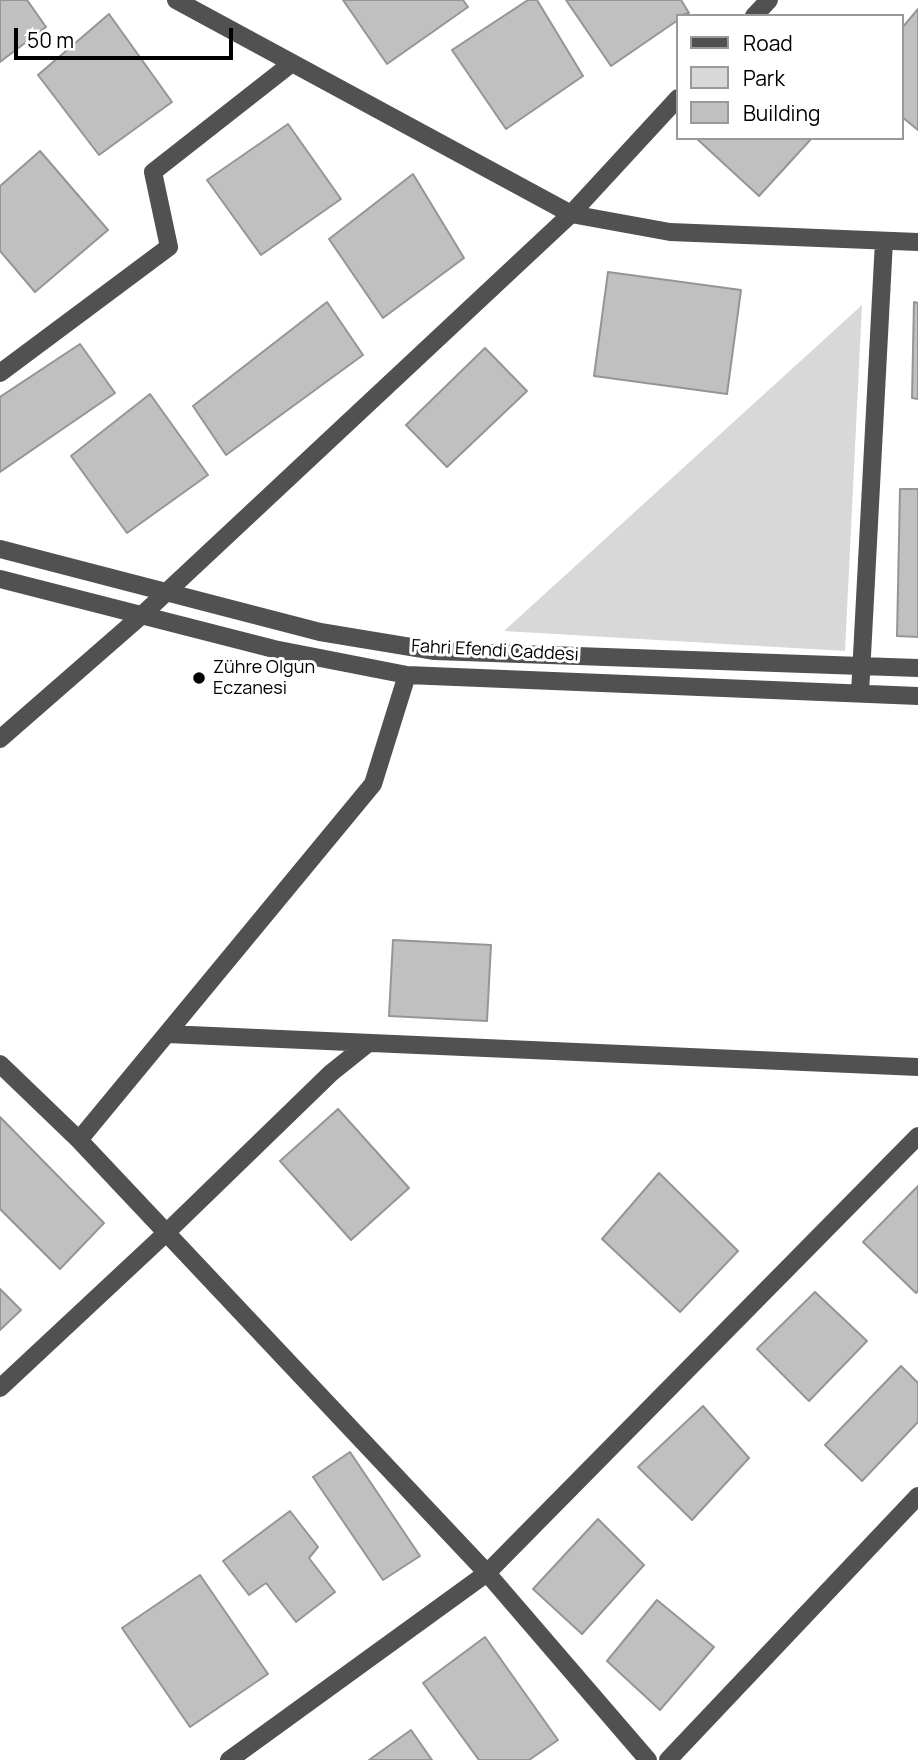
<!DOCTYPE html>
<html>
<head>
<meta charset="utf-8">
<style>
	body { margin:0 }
	#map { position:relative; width:918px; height:1760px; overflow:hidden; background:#fff; font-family:Manrope,sans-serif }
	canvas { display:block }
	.legend { position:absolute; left:676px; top:14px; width:228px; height:126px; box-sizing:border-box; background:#fff; border:2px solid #999; margin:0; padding:9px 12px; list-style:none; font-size:21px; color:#000 }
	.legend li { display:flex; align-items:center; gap:14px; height:35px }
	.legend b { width:35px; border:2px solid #999 }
	.scale { position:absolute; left:14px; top:28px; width:219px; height:32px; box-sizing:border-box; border:4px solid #000; border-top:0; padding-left:9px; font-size:21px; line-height:24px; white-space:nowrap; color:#000; -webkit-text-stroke:5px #fff; paint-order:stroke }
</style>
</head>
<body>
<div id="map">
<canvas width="918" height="1760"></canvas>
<ul class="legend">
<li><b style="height:9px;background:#515151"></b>Road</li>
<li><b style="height:19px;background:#d8d8d8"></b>Park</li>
<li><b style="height:19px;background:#c0c0c0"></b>Building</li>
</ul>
<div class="scale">50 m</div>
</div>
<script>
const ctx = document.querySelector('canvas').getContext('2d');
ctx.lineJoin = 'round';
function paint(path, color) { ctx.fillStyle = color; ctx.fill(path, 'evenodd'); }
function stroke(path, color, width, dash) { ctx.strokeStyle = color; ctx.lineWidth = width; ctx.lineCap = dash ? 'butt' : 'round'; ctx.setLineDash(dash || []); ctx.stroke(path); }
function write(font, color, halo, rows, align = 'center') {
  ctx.font = font + ' Manrope,sans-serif'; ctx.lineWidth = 6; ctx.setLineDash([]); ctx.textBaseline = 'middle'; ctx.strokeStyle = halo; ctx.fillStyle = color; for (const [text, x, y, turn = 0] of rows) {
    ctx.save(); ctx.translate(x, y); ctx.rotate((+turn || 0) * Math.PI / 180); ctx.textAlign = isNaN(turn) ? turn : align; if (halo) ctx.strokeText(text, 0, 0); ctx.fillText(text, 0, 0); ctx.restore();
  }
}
paint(new Path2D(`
	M 862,305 L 845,651 L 504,631 Z`), '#d8d8d8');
const building = new Path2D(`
	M 0,0 L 27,0 L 46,27 L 0,62 Z
	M 343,0 L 463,0 L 468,7 L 387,64 Z
	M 528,0 L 537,0 L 583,76 L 506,129 L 452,50 Z
	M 566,0 L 681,0 L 689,13 L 678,16 L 678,20 L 611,66 Z
	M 918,9 L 918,130 L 902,117 L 902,28 Z
	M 109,14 L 172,102 L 99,155 L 38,75 Z
	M 288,124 L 341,199 L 261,255 L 207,180 Z
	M 696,138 L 812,138 L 759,196 Z
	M 40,151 L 108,230 L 35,292 L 0,251 L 0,186 Z
	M 413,174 L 464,258 L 383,318 L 329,239 Z
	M 608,272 L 741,290 L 727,394 L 594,376 Z
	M 327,302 L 363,355 L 226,455 L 193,406 Z
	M 914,302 L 918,303 L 918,399 L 912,398 Z
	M 80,344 L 115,393 L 0,472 L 0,397 Z
	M 485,348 L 527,391 L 447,467 L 406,425 Z
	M 150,394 L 208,475 L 127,533 L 71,456 Z
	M 900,489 L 918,489 L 918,637 L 897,636 Z
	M 393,940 L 491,945 L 487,1021 L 389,1016 Z
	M 338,1109 L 409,1188 L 351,1240 L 280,1161 Z
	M 0,1117 L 104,1223 L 60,1269 L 0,1209 Z
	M 659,1173 L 738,1251 L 680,1312 L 602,1239 Z
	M 918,1186 L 918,1291 L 916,1293 L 863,1242 Z
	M 0,1289 L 21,1310 L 0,1330 Z
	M 815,1292 L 867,1341 L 809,1401 L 757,1349 Z
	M 901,1366 L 918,1383 L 918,1422 L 862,1481 L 825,1445 Z
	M 703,1406 L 749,1458 L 692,1520 L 638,1467 Z
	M 350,1452 L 420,1556 L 383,1580 L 313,1477 Z
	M 290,1511 L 318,1547 L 309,1558 L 335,1592 L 296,1622 L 266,1583 L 249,1595 L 223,1561 Z
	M 598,1519 L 644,1565 L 582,1634 L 533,1589 Z
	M 200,1575 L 268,1674 L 190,1727 L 122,1628 Z
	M 657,1600 L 714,1647 L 660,1710 L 607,1661 Z
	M 485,1637 L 558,1740 L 529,1760 L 479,1760 L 423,1683 Z
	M 411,1730 L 432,1760 L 369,1760 Z`);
paint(building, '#c0c0c0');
stroke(building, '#959595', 2);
stroke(new Path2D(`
	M 176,0 L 571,214 L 670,232 L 918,242
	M 754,16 L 769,0
	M 0,373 L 169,247 L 153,172 L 292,63
	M 0,549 L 320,632 L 435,651 L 918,668
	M 0,579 L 274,649 L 407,675 L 918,696
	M 860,693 L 884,241
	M 0,739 L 142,615 L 571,214 L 678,98
	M 167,1034 L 918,1067
	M 0,1064 L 79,1140 L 487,1573 L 648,1760
	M 79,1140 L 373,784 L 407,675
	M 0,1388 L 165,1234 L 331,1073 L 366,1045
	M 229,1760 L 487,1573 L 918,1136
	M 668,1760 L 918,1496`), '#515151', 18);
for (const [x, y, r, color] of [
	[199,678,7,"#000"]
]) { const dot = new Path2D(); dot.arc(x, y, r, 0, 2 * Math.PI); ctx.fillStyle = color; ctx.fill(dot); stroke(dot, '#fff', 2.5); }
write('18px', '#000', '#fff', [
	["Fahri Efendi Caddesi",495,651,3]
]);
write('18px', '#000', '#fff', [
	["Zühre Olgun",213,668],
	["Eczanesi",213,689]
], 'left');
</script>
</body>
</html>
